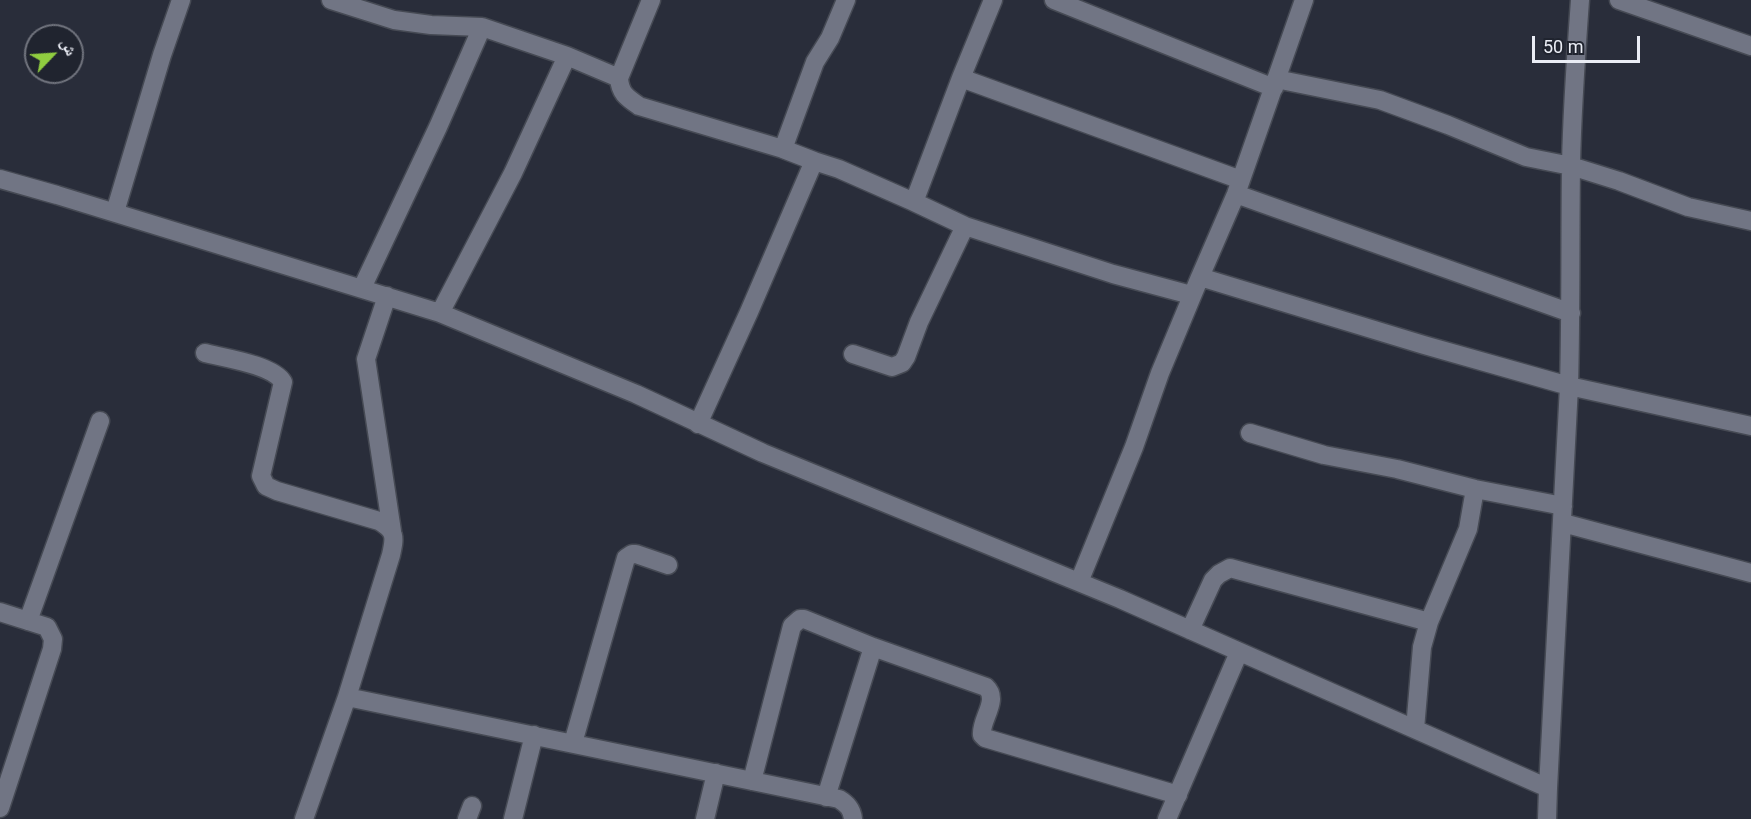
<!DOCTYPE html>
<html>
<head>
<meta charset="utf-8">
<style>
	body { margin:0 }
	#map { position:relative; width:1751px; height:819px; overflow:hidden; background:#292d3a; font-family:Roboto,"Noto Naskh Arabic",sans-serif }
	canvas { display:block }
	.north { position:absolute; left:24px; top:24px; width:60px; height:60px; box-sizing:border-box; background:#20242f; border:2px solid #71747e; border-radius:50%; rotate:65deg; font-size:16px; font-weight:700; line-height:24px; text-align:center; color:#eaedf5 }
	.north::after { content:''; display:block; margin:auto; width:21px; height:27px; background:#90cd40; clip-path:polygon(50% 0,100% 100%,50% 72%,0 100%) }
	.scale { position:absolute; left:1532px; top:36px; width:108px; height:27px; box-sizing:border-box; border:3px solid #eaedf5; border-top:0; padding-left:8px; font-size:18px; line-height:21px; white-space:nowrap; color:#eaedf5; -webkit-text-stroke:4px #20242f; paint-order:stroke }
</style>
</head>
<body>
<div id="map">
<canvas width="1751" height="819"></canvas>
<div class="north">ش</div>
<div class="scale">50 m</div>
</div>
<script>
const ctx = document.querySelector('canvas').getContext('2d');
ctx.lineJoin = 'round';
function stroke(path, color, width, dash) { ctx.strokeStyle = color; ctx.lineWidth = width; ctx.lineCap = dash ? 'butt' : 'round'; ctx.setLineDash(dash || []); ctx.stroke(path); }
const minor = new Path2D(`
	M 331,0 L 394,20 L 431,25 L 482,27
	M 651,0 L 619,78 C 620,93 626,97 639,106 L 783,149 L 814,161
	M 1054,0 L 1274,88
	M 1580,0 C 1576,55 1572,110 1571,165 C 1570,239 1571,312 1569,386 L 1751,426
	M 1619,0 L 1751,46
	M 567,56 L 619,78
	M 961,78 L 993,0
	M 1276,79 L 1380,100 L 1448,125 L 1526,157 L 1571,166 L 1619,181 L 1688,207 L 1751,221
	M 783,149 L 815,62 L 830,38 L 846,0
	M 0,179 L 57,195 L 440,313 L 636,394 L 763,453 L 1120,599 L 1548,788 L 1547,819
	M 1236,194 L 1571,313
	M 914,202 L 965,226 L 1113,274 L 1191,295
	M 115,212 L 162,55 L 181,0
	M 1200,277 L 1236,194 L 1304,0
	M 362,288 L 438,127 L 482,27 L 567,56 L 513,173 L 440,313
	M 387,296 L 366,359 L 392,531
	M 205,353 C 225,358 273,365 283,382 L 261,476 L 266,486 L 277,491 L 379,521 C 396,531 395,537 391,555 L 347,697
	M 853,354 L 892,367 L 902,363 L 906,357 L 919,322 L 965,226
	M 698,424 L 749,312 L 814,161 L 839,169 L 914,202 L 961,78 L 1241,180
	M 1250,433 L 1324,455 L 1397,469 L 1475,489 L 1563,506
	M 1563,523 L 1751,573
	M 1079,582 L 1134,447 L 1160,373 L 1200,277 L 1424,345 L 1569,386 L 1548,788
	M 0,612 L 47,627 L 53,639 L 52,649 L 0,808
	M 28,621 L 100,421
	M 1190,630 L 1213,580 L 1219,574 L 1230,568 L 1429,622
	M 1415,729 L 1422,647 L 1429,622 L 1468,529 L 1475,489
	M 573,743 L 626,558 L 632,554 L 636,554 L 668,565
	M 752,781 L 792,626 L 800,619 L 804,619 L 873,647 L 986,687 C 1000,700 980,720 982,735 L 985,738 L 1178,795
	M 826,797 L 873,647
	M 304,819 L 347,697 L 839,799 C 847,804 852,809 853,819
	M 467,819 L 472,806
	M 513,819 L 534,735
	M 705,819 L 716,773
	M 1167,819 L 1239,652`);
stroke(minor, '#464a54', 21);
stroke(minor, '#717584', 18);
</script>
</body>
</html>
